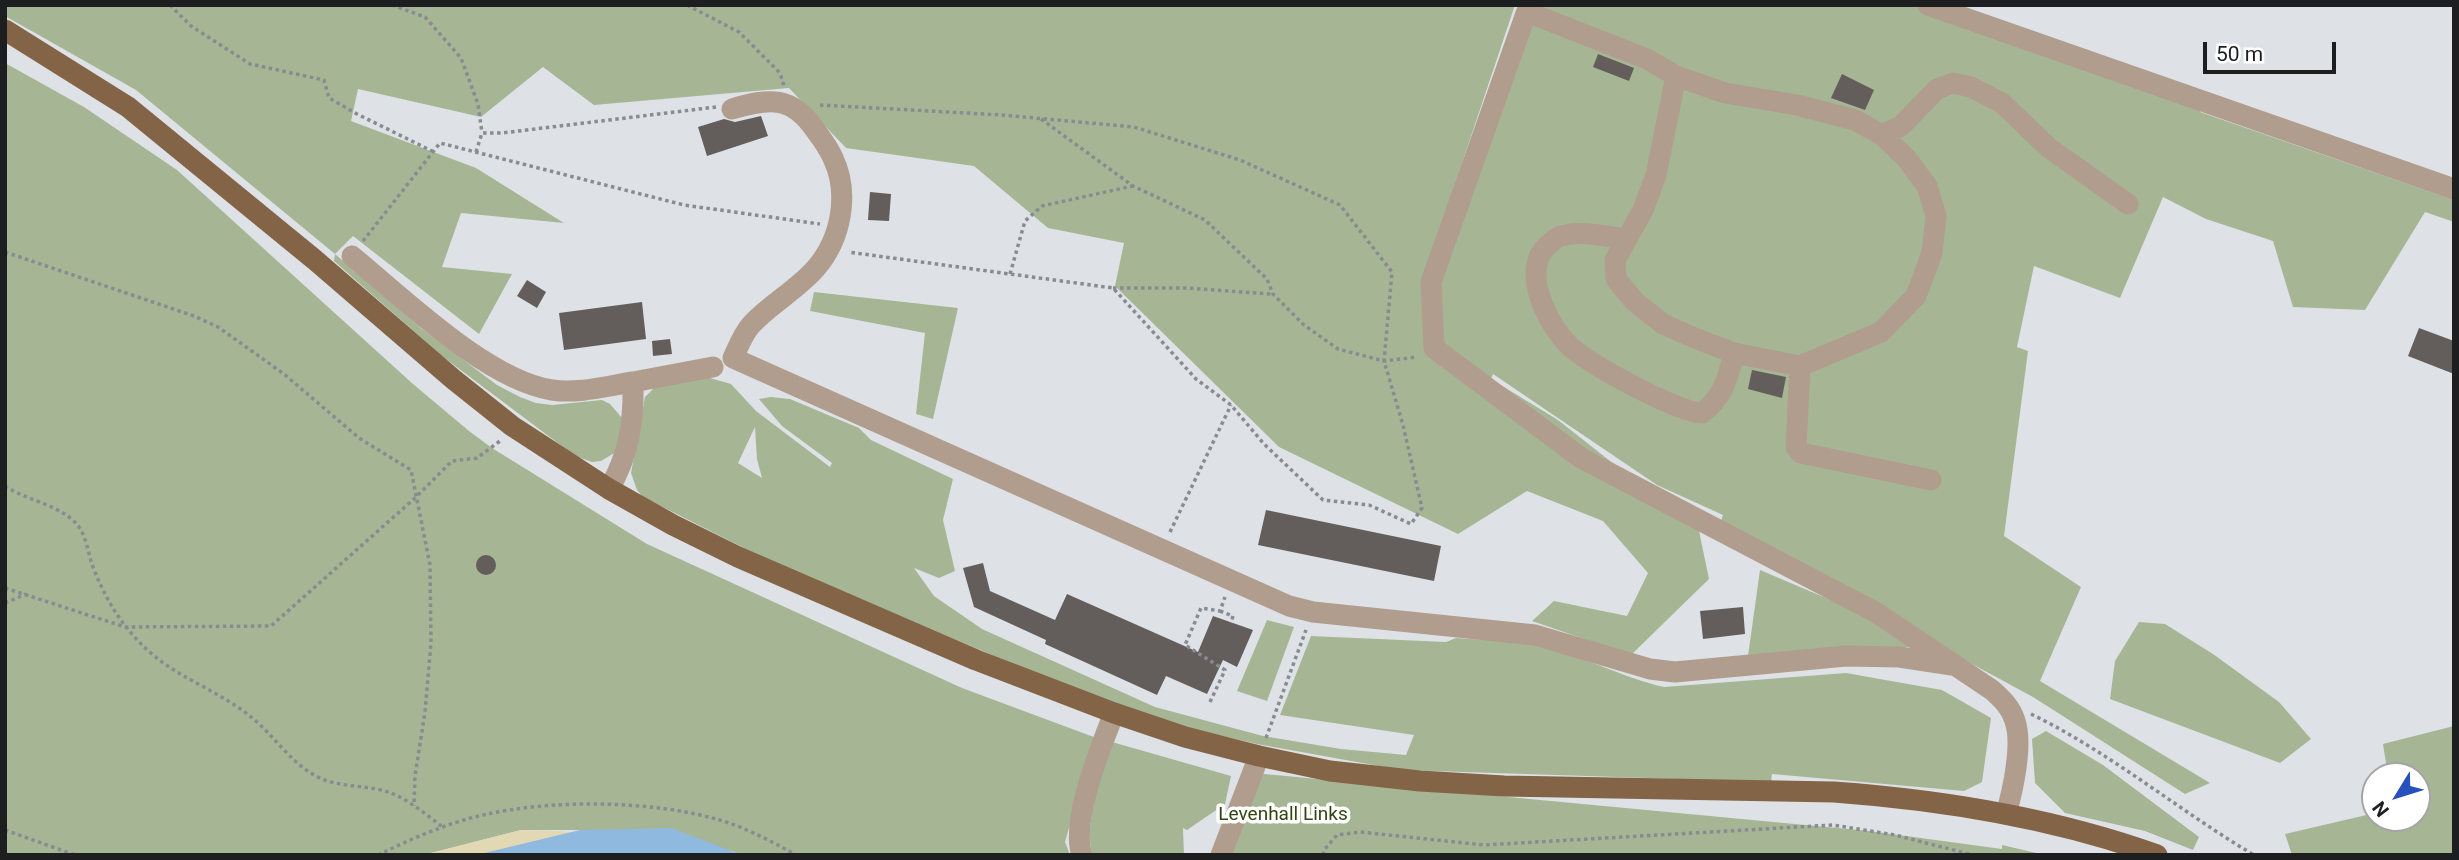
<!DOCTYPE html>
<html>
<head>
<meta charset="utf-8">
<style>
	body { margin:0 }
	#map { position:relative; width:2459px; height:860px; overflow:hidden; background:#dee2e7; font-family:Roboto,sans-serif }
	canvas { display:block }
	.frame { position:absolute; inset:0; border:7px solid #1c1e20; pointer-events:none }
	.north { position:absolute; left:2361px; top:762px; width:70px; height:70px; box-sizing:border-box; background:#fff; border:2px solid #a4a5a6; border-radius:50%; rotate:232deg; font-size:19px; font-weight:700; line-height:28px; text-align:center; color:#1c1e20 }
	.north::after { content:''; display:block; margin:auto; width:24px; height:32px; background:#2650be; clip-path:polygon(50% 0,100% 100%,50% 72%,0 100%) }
	.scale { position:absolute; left:2203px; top:42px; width:133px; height:32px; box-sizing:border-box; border:4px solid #1c1e20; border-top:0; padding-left:9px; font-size:21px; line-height:24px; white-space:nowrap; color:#1c1e20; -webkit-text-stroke:5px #fff; paint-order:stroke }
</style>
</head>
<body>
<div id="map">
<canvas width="2459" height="860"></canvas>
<div class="frame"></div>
<div class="north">N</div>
<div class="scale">50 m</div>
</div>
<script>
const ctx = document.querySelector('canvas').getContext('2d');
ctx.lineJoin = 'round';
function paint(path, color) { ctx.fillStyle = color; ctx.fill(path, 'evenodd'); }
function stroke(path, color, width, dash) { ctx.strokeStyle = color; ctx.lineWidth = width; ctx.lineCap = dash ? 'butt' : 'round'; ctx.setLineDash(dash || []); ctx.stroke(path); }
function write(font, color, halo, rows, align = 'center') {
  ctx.font = font + ' Roboto,sans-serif'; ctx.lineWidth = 7; ctx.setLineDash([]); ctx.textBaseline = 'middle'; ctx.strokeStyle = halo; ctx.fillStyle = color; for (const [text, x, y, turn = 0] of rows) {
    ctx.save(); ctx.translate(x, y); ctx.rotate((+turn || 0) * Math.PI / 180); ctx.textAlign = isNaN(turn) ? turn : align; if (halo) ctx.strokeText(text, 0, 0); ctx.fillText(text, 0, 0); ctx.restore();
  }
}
paint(new Path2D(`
	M 5,5 L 1515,5 L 1451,196 L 1509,82 L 1515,75 L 1539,5 L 1914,5 L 2201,107 L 2200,112 L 2454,200 L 2454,222 L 2425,212 L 2365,310 L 2293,307 L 2273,241 L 2206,219 L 2163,197 L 2120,298 L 2034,266 L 2017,347 L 2028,351 L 2004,536 L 2081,587 L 2040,681 L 2210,783 L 2185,794 L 2033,697 L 1719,527 L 1723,515 L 1657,485 L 1493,374 L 1491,379 L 1558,420 L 1699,531 L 1709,579 L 1631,655 L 1532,621 L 1554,601 L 1627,616 L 1648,573 L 1603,521 L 1527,491 L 1458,534 L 1279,447 L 1115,286 L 1124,243 L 1048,228 L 974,166 L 846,148 L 789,88 L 594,105 L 543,67 L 481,117 L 358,89 L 351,121 L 476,168 L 564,223 L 461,213 L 442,267 L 512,274 L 479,334 L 353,236 L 335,254 L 422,329 L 497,385 L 520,397 L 536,403 L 552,405 L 602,400 L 610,404 L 622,418 L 616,452 L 601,461 L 592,462 L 575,456 L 442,356 L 334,261 L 335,254 L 136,90 L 5,16 Z
	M 5,63 L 84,107 L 177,170 L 413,384 L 469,431 L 492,448 L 647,544 L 962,688 L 1091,736 L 1231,776 L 1225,804 L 1187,830 L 1183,828 L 1184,855 L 1092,855 L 1089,836 L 1096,782 L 1083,779 L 1065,842 L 1070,855 L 739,855 L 662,830 L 521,830 L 423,855 L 5,855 Z
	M 814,292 L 958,308 L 933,419 L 916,414 L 925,333 L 810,311 Z
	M 703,376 L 731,384 L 756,411 L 830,467 L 832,463 L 782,426 L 759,399 L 771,397 L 790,399 L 859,428 L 871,440 L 953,479 L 943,520 L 955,571 L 939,578 L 914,568 L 934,596 L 982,629 L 1155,707 L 1263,736 L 1341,749 L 1406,755 L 1414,735 L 1280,715 L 1311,636 L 1446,642 L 1456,638 C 1480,640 1506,640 1531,644 C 1577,652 1619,677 1664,687 L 1846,673 L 1942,690 L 1991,718 L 1982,782 L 1964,791 L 1772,774 L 1771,782 L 1401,770 L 1257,744 L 1189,728 L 1117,704 L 1025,669 L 766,559 L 643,497 L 637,490 L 631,473 L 645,397 L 655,387 ZM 755,427 L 757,459 L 762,478 L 738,463 Z
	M 1760,570 L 1873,618 L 1911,647 L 1748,656 Z
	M 1267,620 L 1294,627 L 1267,701 L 1237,691 Z
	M 2139,622 L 2165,624 L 2213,654 L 2279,702 L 2311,739 L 2280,763 L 2110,699 L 2115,661 Z
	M 2454,726 L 2454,855 L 2292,855 L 2285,834 L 2375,813 L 2375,818 L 2417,818 L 2417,776 L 2388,776 L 2383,744 Z
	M 2046,731 L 2103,765 L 2199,837 L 2193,850 L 2145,831 L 2065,813 L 2035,783 L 2032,739 Z
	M 1254,773 L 1869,831 L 2002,849 L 2002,845 L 2045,855 L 1224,855 Z`), '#a6b695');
paint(new Path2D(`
	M 521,830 L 560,831 L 733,851 L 740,855 L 423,855 Z`), '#e2d8b4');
paint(new Path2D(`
	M 671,828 L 742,855 L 476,855 L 580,830 Z`), '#8fb9df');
paint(new Path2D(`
	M 1598,54 L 1634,68 L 1629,81 L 1593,67 Z
	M 1842,74 L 1874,90 L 1865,110 L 1831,98 Z
	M 761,116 L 768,136 L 707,156 L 698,127 L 724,119 L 735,122 Z
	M 870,192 L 891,194 L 889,221 L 868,220 Z
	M 527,280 L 546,292 L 537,308 L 517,296 Z
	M 642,302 L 646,339 L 564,350 L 559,313 Z
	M 2419,328 L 2454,341 L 2454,374 L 2408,356 Z
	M 670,339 L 672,354 L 653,356 L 652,341 Z
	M 1752,370 L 1786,377 L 1782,398 L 1748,389 Z
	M 1266,510 L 1441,546 L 1434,581 L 1258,545 Z
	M476 565a10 10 0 1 1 20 0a10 10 0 1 1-20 0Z
	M 983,563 L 990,591 L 1055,620 L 1067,594 L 1198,652 L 1213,616 L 1253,630 L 1237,667 L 1223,660 L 1207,694 L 1166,676 L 1157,695 L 1045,644 L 1046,640 L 974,607 L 963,568 Z
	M 1743,607 L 1745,634 L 1703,639 L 1700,611 Z`), '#635e5b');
stroke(new Path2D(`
	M 170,5 L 191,26 L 250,64 L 324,80 L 329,98 L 357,114 L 432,151
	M 392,5 L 425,17 L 461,58 L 478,104 L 482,133
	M 687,5 L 739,32 L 780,73 L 784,86
	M 820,105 L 1002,115 L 1134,127 L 1240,160 L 1340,205 L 1392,272 L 1384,361 L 1403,425 L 1422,508 L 1411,524 L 1369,505 L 1323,500 L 1264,444 L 1231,405 L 1196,379 L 1113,288 L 848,252
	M 1041,119 L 1133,186 L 1205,220 L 1267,279 L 1273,294 L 1304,325 L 1338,349 L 1384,361 L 1417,357
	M 476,152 L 482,133 L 502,133 L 716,107
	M 363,241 L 440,143 L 684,205 L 820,224
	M 5,252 L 194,316 L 218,327 L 284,374 L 359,438 L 411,470 L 430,565 L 431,643 L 425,712 L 415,776 L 414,806
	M 1010,274 L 1025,221 L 1042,206 L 1133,186
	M 1113,288 L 1185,288 L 1272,294
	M 5,486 C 27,501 63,505 79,527 C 87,539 88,554 93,567 C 106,601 124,630 152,654 C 179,678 221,692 251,717 C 274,735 291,764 318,777 C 338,787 360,785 381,790 C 404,795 425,814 444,828
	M 1170,532 L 1231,405
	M 5,588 L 125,627 L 271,626 L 415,498 L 452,461 L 477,458 L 500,441
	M 5,603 L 26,594
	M 1220,611 L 1233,616 L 1231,623
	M 1210,702 L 1225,670 L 1185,645 L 1201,608 L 1220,611 L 1225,597
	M 2031,714 C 2111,753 2178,810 2254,855
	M 1266,738 L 1306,630
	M 5,830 L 75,855
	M 378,855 C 411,839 447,823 483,815 C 553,799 654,800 723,821 C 748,829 773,842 796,855
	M 1323,855 L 1324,850 L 1337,835 L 1360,832 L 1484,845 L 1833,825 L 1895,835 L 1973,855`), '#888b8f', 3.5, [3.5, 3.5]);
stroke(new Path2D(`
	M 1529,5 L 1431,282 L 1434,348 L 1581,458 L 1877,613 L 1992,690 C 2002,699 2011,707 2015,721 C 2023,744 2013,790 2006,814
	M 1928,5 L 2454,189
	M 1527,12 L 1647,59 L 1676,76 L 1656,175 L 1643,210 L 1615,260 L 1616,279 L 1634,301 L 1663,324 L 1697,339 L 1734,353 L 1800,366 L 1881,332 L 1916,296 L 1932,253 L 1936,216 L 1927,186 L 1907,159 L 1882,135 L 1855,120 L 1797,105 L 1725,93 L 1676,76
	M 732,109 C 769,98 792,95 816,131 C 822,139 829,149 833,158 C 850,194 841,239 816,268 C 797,290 770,304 751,325 C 743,334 738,347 733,358 L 1289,606 L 1313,612 L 1535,635 L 1650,669 L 1675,672 L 1846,656 L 1899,657 L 1952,665
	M 1882,135 L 1901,126 L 1937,89 L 1953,83 L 1971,87 L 2002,103 L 2049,148 L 2128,204
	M 1625,239 C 1605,236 1581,230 1561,236 C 1556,237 1552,242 1548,245 C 1519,270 1549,329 1573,349 C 1595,367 1675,411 1702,413 C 1724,396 1727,380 1734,353
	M 352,256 C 403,298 487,380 552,390 C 578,394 607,386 633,382
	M 1800,366 L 1796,447 L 1801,453 L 1931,480
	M 609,489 C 629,455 634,421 633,382 L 713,367
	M 1082,855 C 1070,821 1101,747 1114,713
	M 1221,855 L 1259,756`), '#b09d8d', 21);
stroke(new Path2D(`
	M 5,30 L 128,107 L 315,260 L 453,379 L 512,426 L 609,489 L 673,525 L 738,557 L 976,660 L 1114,713 L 1185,737 L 1259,756 L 1330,771 L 1420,781 L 1504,786 L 1834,792 C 1943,800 2054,818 2157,855`), '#846446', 21);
write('19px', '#304511', '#fff', [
	["Levenhall Links",1283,815]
]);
</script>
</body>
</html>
